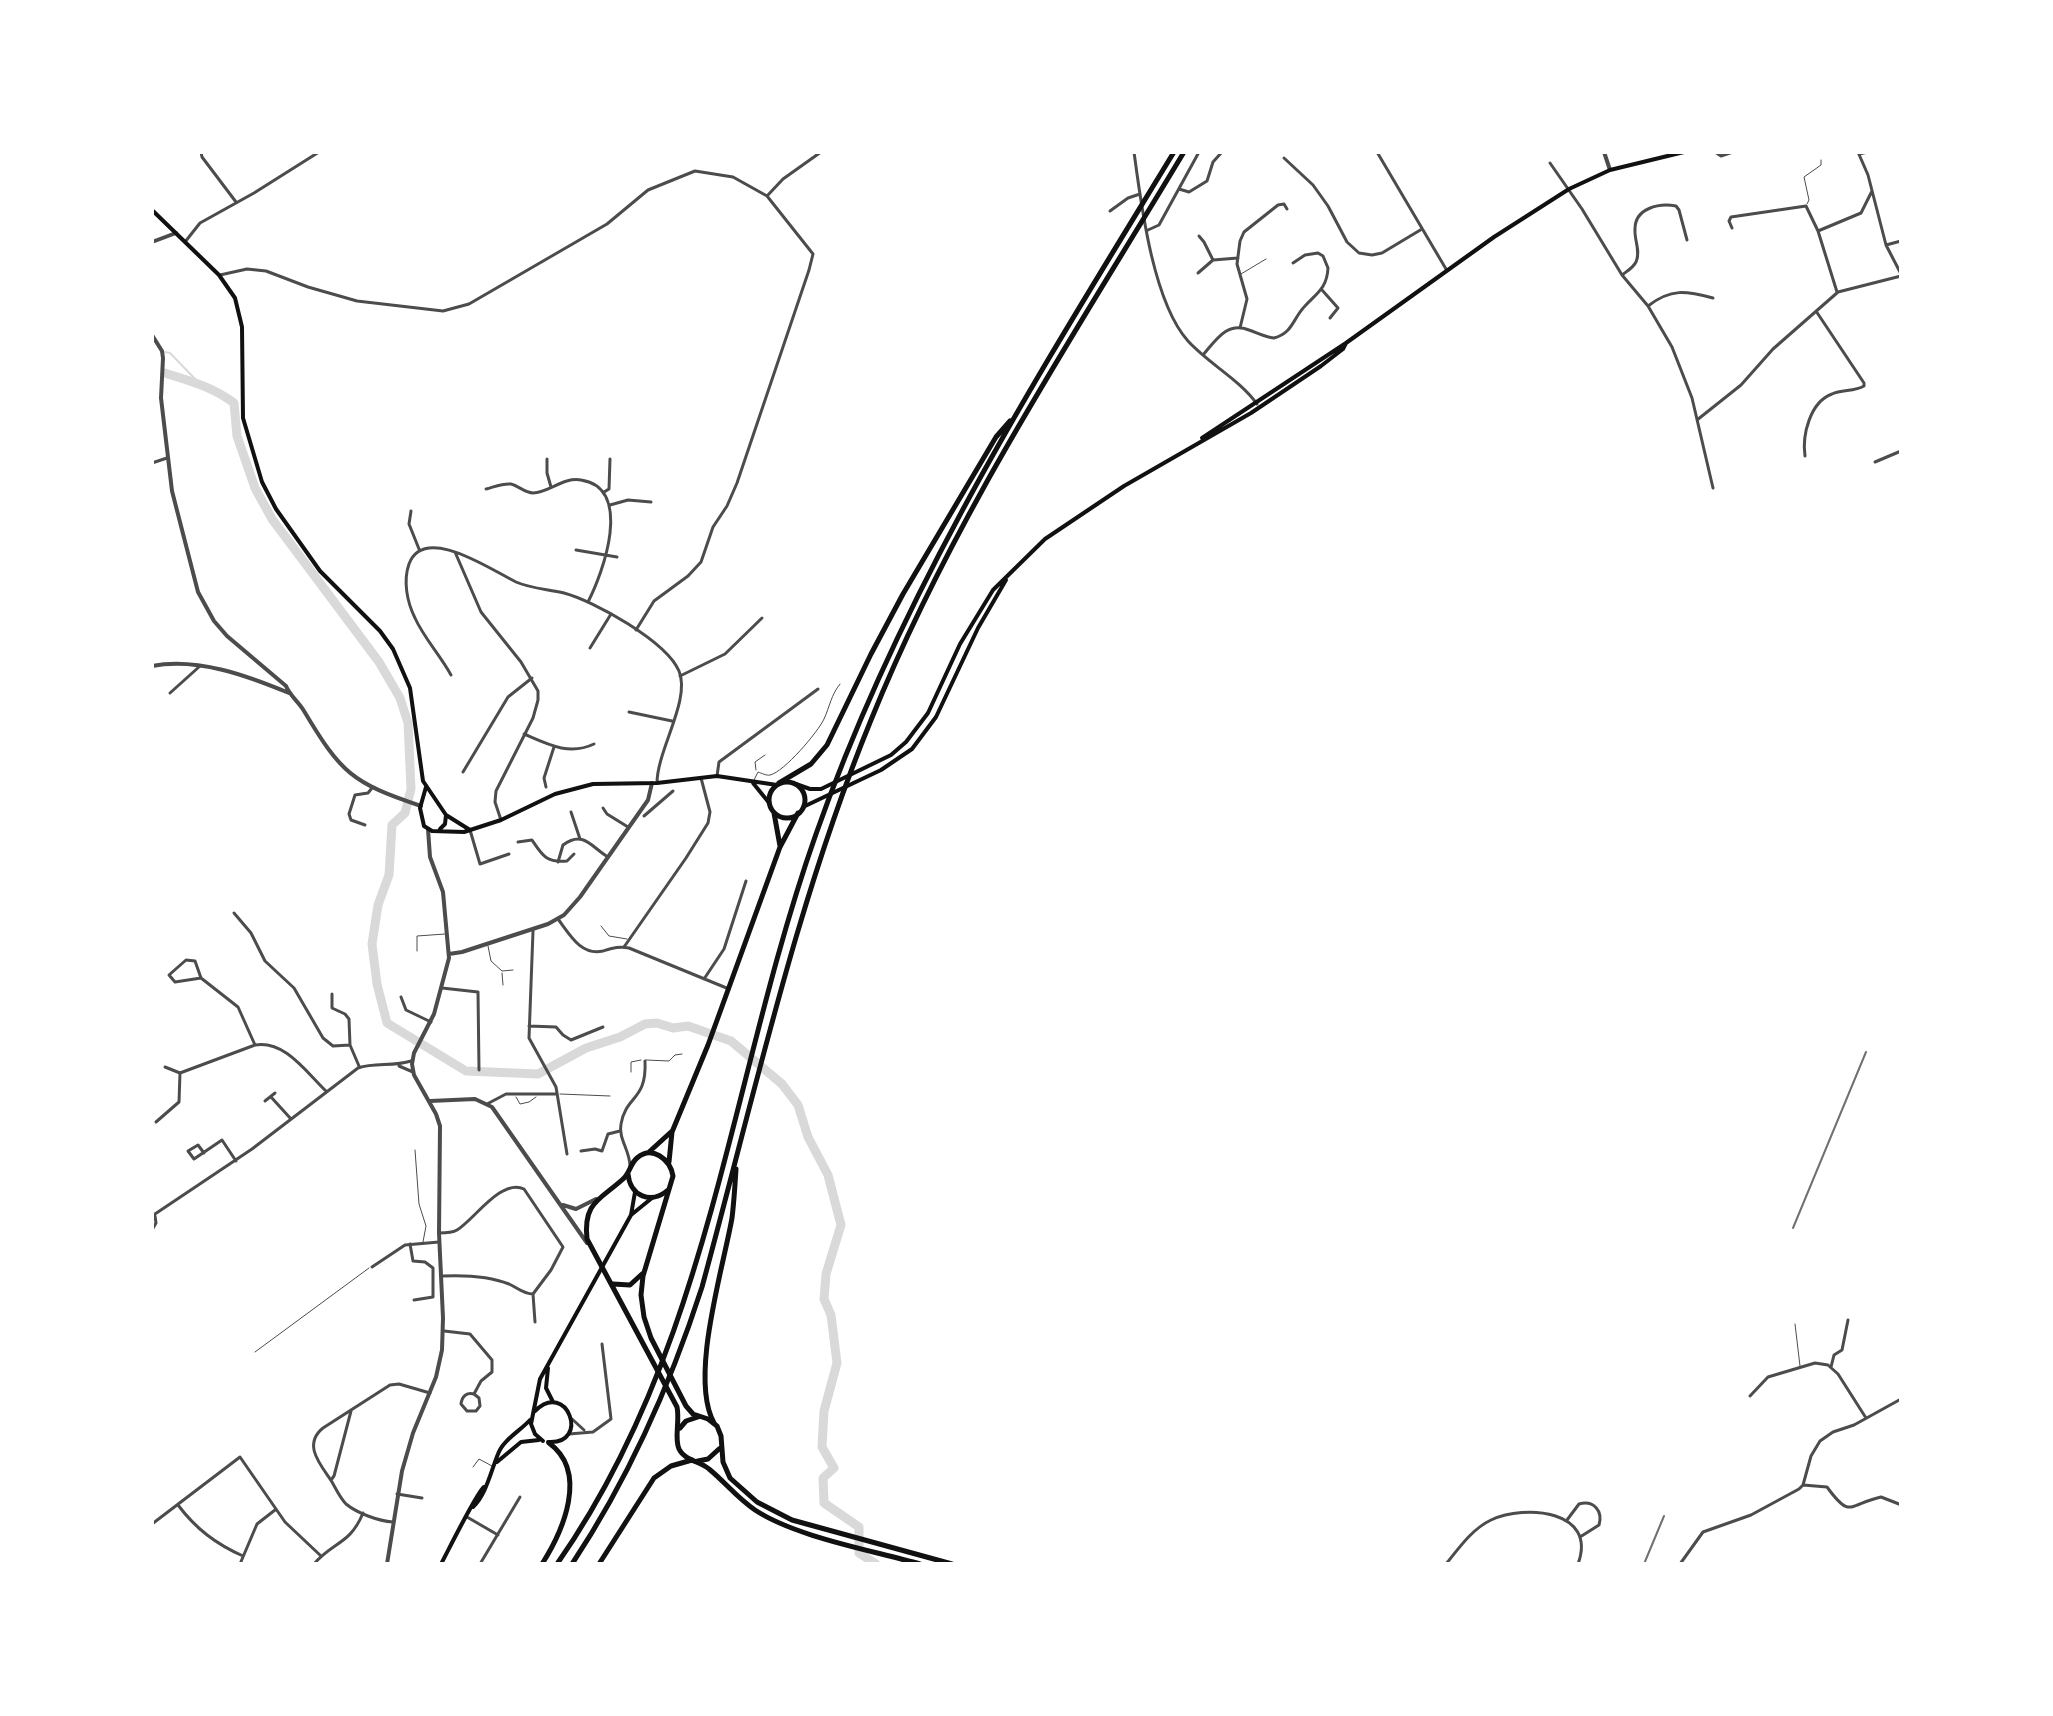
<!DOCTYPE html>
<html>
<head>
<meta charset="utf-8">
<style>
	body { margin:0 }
	#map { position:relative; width:2053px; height:1716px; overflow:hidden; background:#fff; font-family:Montserrat,sans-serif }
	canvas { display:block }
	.frame { position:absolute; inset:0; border:154px solid #fff; pointer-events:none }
</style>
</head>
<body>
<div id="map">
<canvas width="2053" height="1716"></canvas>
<div class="frame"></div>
</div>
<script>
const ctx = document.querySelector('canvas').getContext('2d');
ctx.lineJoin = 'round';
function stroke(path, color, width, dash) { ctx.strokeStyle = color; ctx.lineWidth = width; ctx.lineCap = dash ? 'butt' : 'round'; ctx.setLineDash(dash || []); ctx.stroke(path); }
stroke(new Path2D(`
	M 165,352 L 170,353 L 199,383`), '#d9d9d9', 2);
stroke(new Path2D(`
	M 165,373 C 190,381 213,387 234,403 L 237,436 L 255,488 L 272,519 L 379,662 L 400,698 L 408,723 L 411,789 L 405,813 L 392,825 L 389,875 L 378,905 L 372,944 L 377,984 L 387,1023 L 466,1071 L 538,1074 L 586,1048 L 620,1037 L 645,1024 L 657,1023 L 673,1028 L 688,1026 L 731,1041 L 782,1084 L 798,1105 L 808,1137 L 828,1175 L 841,1225 L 826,1274 L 824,1299 L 831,1315 L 837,1363 L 824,1411 L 822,1447 L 834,1468 L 823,1478 L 824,1503 L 859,1527 L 859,1553 L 876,1564`), '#d9d9d9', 9);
stroke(new Path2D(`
	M 1578,153 L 1579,152
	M 1807,204 L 1809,200 L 1804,177 L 1821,165 L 1821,160
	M 1241,274 L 1266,259
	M 756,770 L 755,762 L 765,755
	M 754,780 L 758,772 C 761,773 767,776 770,775 C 784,772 818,732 824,719 C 830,706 831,695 840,684
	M 601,926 L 609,936 L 627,939
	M 488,946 L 491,961 L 502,971 L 513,970
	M 417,951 L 417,936 L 445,934
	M 502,973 L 503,985
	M 646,1060 L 669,1061 L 675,1055 L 682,1054
	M 631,1072 L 631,1062 L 641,1060
	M 560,1094 L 610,1096
	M 516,1097 L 520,1104 L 529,1102 L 536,1097
	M 415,1150 L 419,1204 L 426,1226 L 423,1242
	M 1795,1324 L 1800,1366
	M 255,1352 L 369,1268
	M 473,1467 L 479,1459 L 492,1466`), '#4c4c4c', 1);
stroke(new Path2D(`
	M 201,152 L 202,157 L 236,202
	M 1134,152 C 1141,204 1153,302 1188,341 C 1209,364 1239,379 1257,404
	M 1377,152 L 1446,269
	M 1715,152 L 1721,156 L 1733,152
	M 1858,152 L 1868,175 L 1886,245 L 1901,274
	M 1859,154 L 1868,152
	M 1284,158 L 1313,185 L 1328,206 L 1347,242 L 1359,253 L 1372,255 L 1382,253 L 1422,229
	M 1550,163 L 1582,209 L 1622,275 L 1648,306 L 1672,347 L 1692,398 L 1713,488
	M 1179,189 L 1189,192 L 1207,181 L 1213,162 L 1222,152
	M 767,196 L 783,179 L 821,152
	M 1110,211 L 1128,198 L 1140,194
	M 1732,228 L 1729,221 L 1731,217 L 1806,206 L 1818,231 L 1837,292
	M 1148,230 L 1159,225 L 1199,152
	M 1818,231 L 1861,213 L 1872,191
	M 1199,236 L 1204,242 L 1213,260
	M 185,242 L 200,223 L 254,193 L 319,152
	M 1886,245 L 1901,241
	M 1198,273 L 1213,260 L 1238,258
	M 220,275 L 247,269 L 266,271 L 308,287 L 357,301 L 443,311 L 469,304 L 607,224 L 648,190 L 695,171 L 733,177 L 767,196 L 813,254 L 809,270 L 737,483 L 727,506 L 713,527 L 701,562 L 688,576 L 654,601 L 636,630
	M 1622,275 C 1627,271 1633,268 1636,262 C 1641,251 1634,240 1635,229 C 1635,208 1659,203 1676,206 L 1679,210 L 1687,240
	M 1322,290 L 1338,308 L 1330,318
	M 1648,306 C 1671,288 1686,291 1713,298
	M 1240,328 L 1247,299 L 1237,264 L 1240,241 L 1244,232 L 1278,205 L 1284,204 L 1287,209
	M 1203,355 C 1216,340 1227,321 1249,330 C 1258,333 1265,337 1274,338 C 1293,333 1293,318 1305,306 C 1317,293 1327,288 1328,268 L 1323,256 L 1318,253 L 1305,255 L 1293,263
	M 1697,420 L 1741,385 L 1773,349 L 1838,292 L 1901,276
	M 1805,456 C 1802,435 1810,402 1832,394 C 1842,389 1854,392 1864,386 L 1864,383 L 1816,311
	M 547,459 L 547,473 L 551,487
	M 1875,462 L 1901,451
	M 152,463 L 167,458
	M 486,489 C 494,487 503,483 511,484 C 519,486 525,493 533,493 C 550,492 563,477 581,480 C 634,488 603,573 588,602
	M 604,492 L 609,489 L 610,459
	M 610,505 L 628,500 L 651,502
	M 411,511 L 409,524 L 419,549
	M 576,550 L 617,557
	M 455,552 L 481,612 L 521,662 L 538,691 L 538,700 L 533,718 L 496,791 L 495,802 L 501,820
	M 590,648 L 611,614
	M 451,675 C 440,655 424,638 415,618 C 407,602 403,581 409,564 C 424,523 493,571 516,582 C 532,589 548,589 564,593 C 594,601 666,641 679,671 C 691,700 657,750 657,783
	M 680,676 L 725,654 L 762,618
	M 170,693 L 200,666
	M 629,712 L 672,721
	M 524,734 C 547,744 569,756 594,744
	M 463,772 L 508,697 L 532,678
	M 717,776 L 719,762 L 818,689
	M 546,787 L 544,778 L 554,747
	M 603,808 L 607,814 L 628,827
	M 571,812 L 580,839
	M 644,816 L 673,791
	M 365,825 L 351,820 L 349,814 L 355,795 L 368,793 L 372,788
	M 470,830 L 480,864 L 509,854
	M 518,842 L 532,840 C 542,855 546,863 567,861 L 574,854
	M 558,862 L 563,845 C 584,830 591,847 608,857
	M 234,913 L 251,933 L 265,961 L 294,988 L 323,1038 L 333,1046 L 350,1045
	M 558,919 C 570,935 581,956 603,951 C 613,948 619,946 629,948 L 729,989
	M 533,931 L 529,1038 L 556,1087 L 567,1154
	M 624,947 L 686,858 L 708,823 L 710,812 L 701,778
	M 201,978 L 175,982 L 169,975 L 186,960 L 195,961 L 201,978 L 238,1007 L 255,1045
	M 704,979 L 724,949 L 746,881
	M 442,988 L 478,992 L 479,1070
	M 332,994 L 332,1008 L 345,1014 L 349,1019 L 350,1045 L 359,1066
	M 401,997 L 406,1010 L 431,1022
	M 529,1026 L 556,1027 L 563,1035 L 571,1040 L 603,1027
	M 399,1066 L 413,1072
	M 165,1067 L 180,1073
	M 180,1073 L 255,1045 C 285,1040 306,1072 326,1091
	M 271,1097 L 291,1119
	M 265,1101 L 275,1093
	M 487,1104 L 506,1094 L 557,1094
	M 156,1122 L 179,1102 L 180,1073
	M 581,1151 L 595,1149 L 602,1151 L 608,1134 L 620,1131
	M 204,1153 L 198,1145 L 188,1151 L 194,1159 L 222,1140 L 236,1161
	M 630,1166 C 630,1151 618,1138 621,1124 C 626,1095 647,1101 645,1061
	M 152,1216 L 252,1149 L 358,1068 C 375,1062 393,1067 411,1061
	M 152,1230 L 156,1223 L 155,1216
	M 439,1233 C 445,1233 452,1233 457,1230 C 474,1220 501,1178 524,1189 L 563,1247 L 551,1270 L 533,1294 C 523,1294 518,1288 509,1284 C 489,1276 463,1275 442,1276
	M 410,1244 L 413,1261 L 425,1262 L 433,1268 L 433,1297 L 414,1300
	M 372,1267 L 405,1245 L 439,1242
	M 533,1294 L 535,1322
	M 444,1331 L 470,1334 L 492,1360 L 492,1372 L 481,1381 L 474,1394 C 467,1392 462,1396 461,1404 L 467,1411 L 476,1411 L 480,1406 L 479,1398 L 474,1394
	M 1831,1367 L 1834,1355 L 1842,1350 L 1848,1320
	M 1750,1396 L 1768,1377 L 1815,1363 L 1828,1365 L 1838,1374 L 1866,1418
	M 572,1419 L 584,1430
	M 569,1434 L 593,1432 L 611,1419 L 602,1344
	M 331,1480 L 334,1476 L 351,1411
	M 1803,1485 L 1827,1487 C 1851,1520 1849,1504 1881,1497 L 1899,1504
	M 397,1494 L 422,1498
	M 178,1505 C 196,1529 216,1544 243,1556
	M 467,1517 L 498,1535
	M 1567,1520 L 1579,1504 C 1594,1500 1603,1511 1599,1525 L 1580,1537
	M 393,1522 C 378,1521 357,1513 346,1504 C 340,1498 336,1489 332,1482 C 321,1465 302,1445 323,1428 L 390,1385 L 399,1384 L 430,1393
	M 152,1524 L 240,1457 L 285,1522 L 321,1556
	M 152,1563 L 153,1564
	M 240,1564 L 257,1524 L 275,1510
	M 314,1564 C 332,1542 350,1545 363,1513
	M 480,1564 L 520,1497
	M 1446,1564 C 1459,1548 1472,1529 1491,1520 C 1525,1504 1598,1510 1578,1564
	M 1680,1564 L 1703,1532 L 1751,1515 L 1799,1489 L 1803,1485 L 1811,1456 L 1820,1441 L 1833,1432 L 1854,1425 L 1901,1399`), '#4c4c4c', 3);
stroke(new Path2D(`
	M 1604,152 L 1610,170
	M 152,242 L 176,233
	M 152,335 L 162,351 L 163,358 L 161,398 L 172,491 L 198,592 L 214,621 L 227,636 L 286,686 C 290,696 299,702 304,711 C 341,773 352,783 421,806
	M 152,666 C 197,657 248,676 289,693
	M 449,954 L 462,952 L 548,924 L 564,915 L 580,897 L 648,800 L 652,783
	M 430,1101 L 475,1099 L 492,1107 L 587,1243
	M 563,1205 L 576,1209 L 596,1199
	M 387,1564 L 402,1471 L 413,1433 L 436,1377 L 442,1350 L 443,1318 L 439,1233 L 440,1126 L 436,1114 L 414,1075 L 412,1064 L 414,1053 L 434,1014 L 449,958 L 443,892 L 430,857 L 428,829`), '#4c4c4c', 4);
stroke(new Path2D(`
	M 152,210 L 219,275 L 235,298 L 242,327 L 243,418 L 262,482 L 276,509 L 320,571 L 380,631 L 393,649 L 410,688 L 423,781 L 446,815 L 470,830
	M 1202,438 L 1346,343 L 1494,237 L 1569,189 L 1610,170 L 1684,152
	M 753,783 L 770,804
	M 796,784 L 810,789 L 821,789 L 891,755 L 906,742 L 928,713 L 960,644 L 993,590 L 1045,539 L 1124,486 L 1251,413 L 1321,366 L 1343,349 L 1346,343
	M 426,787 L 420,808 L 424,826 L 432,831 L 464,832 L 501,820 L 555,794 L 593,784 L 657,783 L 717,776 L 777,785
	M 803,807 L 881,770 L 912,749 L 936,717 L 978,628 L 1006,580
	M 440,829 L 445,824 L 446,815
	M 631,1215 L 652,1198
	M 548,1368 L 546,1388 L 553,1402
	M 535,1411 C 567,1379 591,1445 548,1442
	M 543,1441 L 535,1434 L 531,1424 L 540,1379 L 631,1215 L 635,1192
	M 497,1462 L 521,1442 L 539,1440
	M 473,1507 C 486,1495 491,1471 498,1454 C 503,1440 520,1431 530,1420
	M 441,1564 C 448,1551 477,1492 484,1487`), '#111', 4);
stroke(new Path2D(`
	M769 800a18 18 0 1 1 36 0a18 18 0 1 1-36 0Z
	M 774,813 L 780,846
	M 649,1152 L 671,1132
	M 669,1162 L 672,1132 L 708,1045 L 780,847 L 798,813
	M 628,1174 C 630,1196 651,1205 668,1190
	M 613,1284 L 630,1285 L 642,1274
	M 680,1428 L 686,1421 L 698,1417
	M 698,1461 L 708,1459 L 719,1449
	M 920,1564 C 871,1550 796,1537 755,1510 C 737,1498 725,1482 709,1469 C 700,1461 685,1461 679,1449 C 674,1438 680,1421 677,1407 L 587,1239 C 583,1202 600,1200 623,1179 C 630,1173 630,1164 637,1158 C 652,1145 670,1159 673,1176 L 643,1276 L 641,1295 L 644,1317 L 651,1338 L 686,1406 L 693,1414 L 708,1419 L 717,1426 L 721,1436 L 723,1462 L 730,1478 L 757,1502 L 792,1520 L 952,1564`), '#111', 5);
stroke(new Path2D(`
	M 779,783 L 811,764 L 827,745 L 871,654 L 903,594 L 996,437 L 1010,421
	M 714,1423 C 689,1378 723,1269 732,1218 C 734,1202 735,1185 736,1169
	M 542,1564 C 563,1531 589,1472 549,1443
	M 557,1564 C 711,1344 729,1080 816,834 C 902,589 1040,372 1174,152
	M 572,1564 C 629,1478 670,1386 702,1287 C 754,1097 796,903 871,720 C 952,519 1073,337 1184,152
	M 599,1564 L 654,1478 L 671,1466 L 692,1460`), '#111', 5);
stroke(new Path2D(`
	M 1793,1228 L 1866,1052
	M 1644,1564 L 1664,1516`), '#707070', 2);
</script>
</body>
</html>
